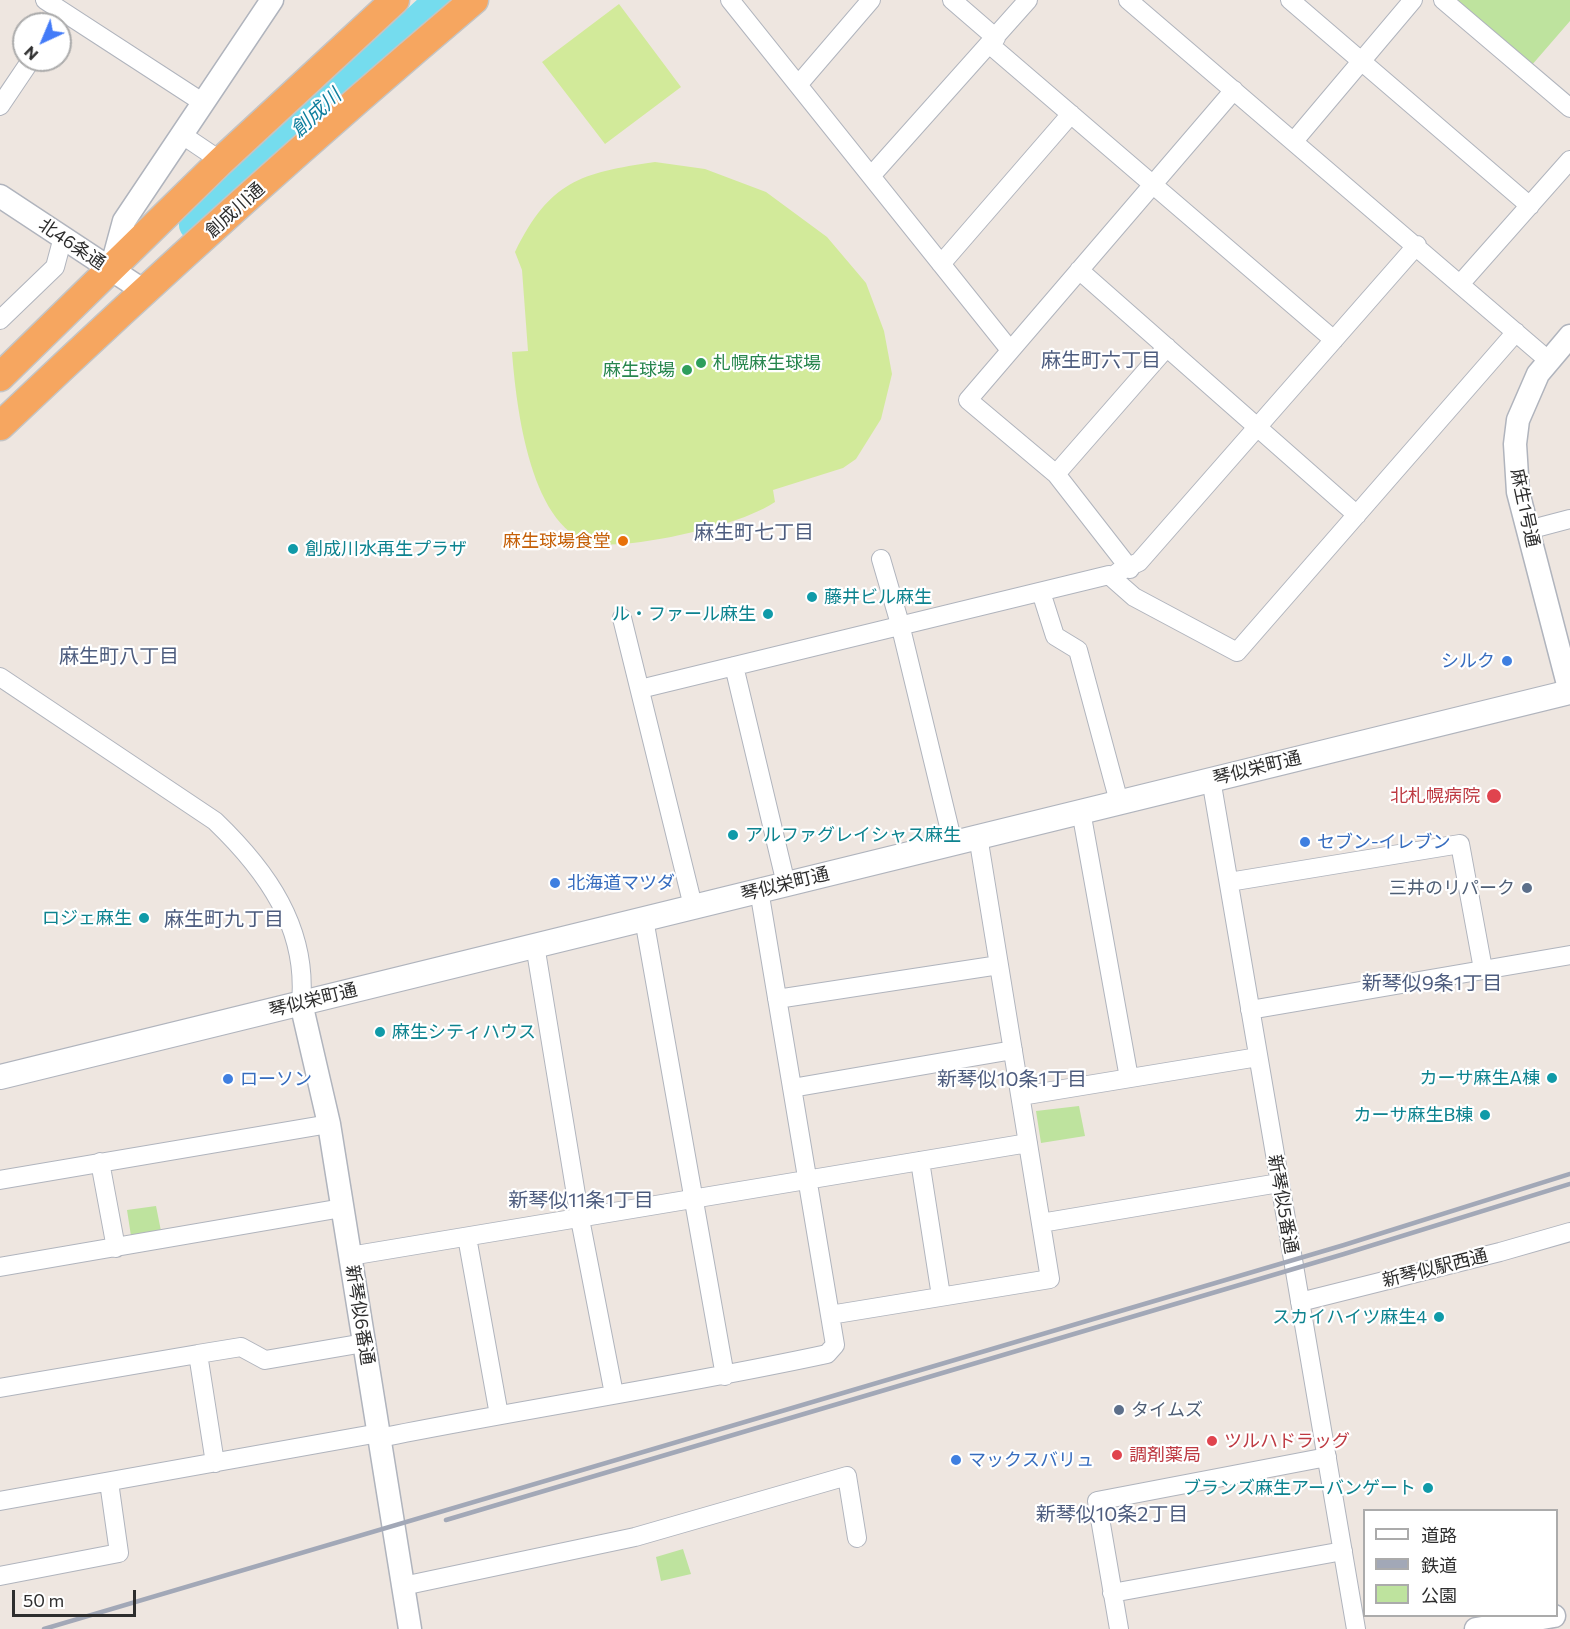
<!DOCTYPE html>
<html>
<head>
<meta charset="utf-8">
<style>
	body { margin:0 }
	#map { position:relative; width:1570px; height:1629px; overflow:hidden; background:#eee6e0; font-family:Commissioner,"Noto Sans JP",sans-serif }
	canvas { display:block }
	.legend { position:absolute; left:1363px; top:1509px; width:195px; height:108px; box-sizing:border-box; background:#fff; border:2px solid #ababab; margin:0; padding:8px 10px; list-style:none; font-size:18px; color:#2d2d2d }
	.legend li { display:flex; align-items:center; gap:12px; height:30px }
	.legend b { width:30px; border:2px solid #ababab }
	.north { position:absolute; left:12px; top:12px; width:60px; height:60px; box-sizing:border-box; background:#fff; border:2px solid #ababab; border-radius:50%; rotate:224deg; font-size:16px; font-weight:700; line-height:24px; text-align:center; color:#2d2d2d }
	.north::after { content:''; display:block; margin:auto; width:21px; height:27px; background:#437bf8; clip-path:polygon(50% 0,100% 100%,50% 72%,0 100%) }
	.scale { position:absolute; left:12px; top:1590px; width:124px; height:27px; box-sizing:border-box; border:3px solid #2d2d2d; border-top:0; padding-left:8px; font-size:18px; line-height:21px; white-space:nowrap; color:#2d2d2d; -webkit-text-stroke:4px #fff; paint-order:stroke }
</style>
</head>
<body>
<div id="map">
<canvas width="1570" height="1629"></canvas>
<ul class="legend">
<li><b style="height:8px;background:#fff"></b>道路</li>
<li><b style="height:8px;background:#a2a8b7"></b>鉄道</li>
<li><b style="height:16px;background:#bee39e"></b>公園</li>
</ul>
<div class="north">N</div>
<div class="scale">50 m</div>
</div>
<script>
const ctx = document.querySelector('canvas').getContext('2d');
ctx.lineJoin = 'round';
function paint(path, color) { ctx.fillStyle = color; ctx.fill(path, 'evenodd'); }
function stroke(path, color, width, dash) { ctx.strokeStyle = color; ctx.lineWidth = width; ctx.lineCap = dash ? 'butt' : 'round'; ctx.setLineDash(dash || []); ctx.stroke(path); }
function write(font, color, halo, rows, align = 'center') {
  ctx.font = font + ' Commissioner,"Noto Sans JP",sans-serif'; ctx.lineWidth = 4.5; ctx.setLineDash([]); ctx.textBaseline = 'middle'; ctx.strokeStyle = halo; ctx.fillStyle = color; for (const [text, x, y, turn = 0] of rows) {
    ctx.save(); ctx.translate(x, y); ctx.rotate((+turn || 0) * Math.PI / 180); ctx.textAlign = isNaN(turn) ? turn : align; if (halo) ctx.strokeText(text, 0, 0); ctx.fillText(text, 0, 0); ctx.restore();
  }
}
paint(new Path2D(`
	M 1454,0 L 1570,0 L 1570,21 L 1531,66 Z
	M 1079,1106 L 1085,1136 L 1041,1143 L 1036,1111 Z
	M 156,1206 L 161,1231 L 131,1236 L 127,1210 Z
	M 683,1549 L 691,1574 L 661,1581 L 656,1557 Z`), '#bee39e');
paint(new Path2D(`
	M 619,4 L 681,87 L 605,144 L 542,62 Z
	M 655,162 L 705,169 L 766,192 L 827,237 L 866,283 L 884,331 L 892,374 L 881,419 L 856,459 L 843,468 L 773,490 L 775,502 C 745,521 706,529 671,537 C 649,541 621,546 598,544 C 530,536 516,404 512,352 L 528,351 L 522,270 L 515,252 C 550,181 580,173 655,162 Z`), '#d2ea9a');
stroke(new Path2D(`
	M 194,225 L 439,0`), '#75dcee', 30);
const minor = new Path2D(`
	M 45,0 L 202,102
	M 730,0 L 1010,350
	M 952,0 L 996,38
	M 1128,0 L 1548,360
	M 1290,0 L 1530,206
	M 1443,0 L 1570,108
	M 989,44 L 1334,340
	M 798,85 L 871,0
	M 0,106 L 31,60
	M 181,134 L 221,161
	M 1294,141 L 1413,0
	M 871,176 L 1028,0
	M 941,264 L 1071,114
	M 1079,270 L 1357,515
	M 1461,283 L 1570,160
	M 0,320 L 55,267 L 63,237
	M 1056,474 L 1167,347
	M 1528,530 L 1570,519
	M 881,559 L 900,624 L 953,843
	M 1130,569 L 1056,474 L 968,400 L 1234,90
	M 1118,572 L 1139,562 L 1417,245
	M 1041,592 L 1055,636 L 1078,650 L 1119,802
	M 622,618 L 693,906
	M 734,666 L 786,884
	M 0,677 L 215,821 C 267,871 308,928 301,1003
	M 640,689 L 1109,575 L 1134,597 L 1237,652 L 1516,332
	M 1211,779 L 1356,1629
	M 1081,811 L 1129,1078
	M 1229,882 L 1460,844 L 1483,969
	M 644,919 L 725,1376
	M 535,945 L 580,1219 L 614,1394
	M 777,999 L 999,965
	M 1250,1010 L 1570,955
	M 792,1088 L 1013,1050
	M 1021,1096 L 1258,1057
	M 920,1161 L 941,1296
	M 100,1162 L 116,1248
	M 0,1180 L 329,1124
	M 1041,1223 L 1279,1183
	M 467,1237 L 499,1415
	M 350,1256 L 1028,1143
	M 0,1267 L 342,1208
	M 1300,1302 L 1500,1252 L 1570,1232
	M 830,1315 L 1050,1279 L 978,836
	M 198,1354 L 241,1347 L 265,1360 L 364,1343
	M 0,1388 L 198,1354 L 215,1463
	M 379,1438 C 528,1408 679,1386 827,1354 L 835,1345 L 759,890
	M 0,1501 L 379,1433
	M 0,1576 L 119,1553 L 109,1482
	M 403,1586 L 635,1537 L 847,1476 L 857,1538
	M 1112,1593 L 1343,1551
	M 1119,1629 L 1097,1501 L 1327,1457`);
const tertiary = new Path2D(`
	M 0,196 L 144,291
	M 111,269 L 124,221 L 272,0
	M 1570,336 L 1538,374 L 1518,420 L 1515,444 L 1518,492 L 1570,692
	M 301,1003 L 329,1124 L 410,1629
	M 1476,1629 L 1554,1616`);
const secondary = new Path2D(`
	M 0,1077 L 1570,692`);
const trunk = new Path2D(`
	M 0,377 L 221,161 L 395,0
	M 0,426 C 154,280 312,137 474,0`);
stroke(minor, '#b0b4bd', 20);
stroke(tertiary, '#b0b4bd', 25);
stroke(secondary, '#b0b4bd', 26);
stroke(trunk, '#c4c4c4', 31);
stroke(minor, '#fff', 18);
stroke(tertiary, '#fff', 22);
stroke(secondary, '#fff', 24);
stroke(trunk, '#f6a660', 28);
stroke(new Path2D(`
	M 446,1520 L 1344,1254 L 1570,1184
	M 44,1629 L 1344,1245 L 1570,1174`), '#a2a8b7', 4.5);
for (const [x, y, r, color] of [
	[701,363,6,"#2e9e5b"],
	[687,370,6,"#2e9e5b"],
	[623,541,6,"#e8710a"],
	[293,549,6,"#0f9aa8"],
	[812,597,6,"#0f9aa8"],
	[768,614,6,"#0f9aa8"],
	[1507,661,6,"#3f7fe0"],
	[1494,796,8,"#e0444e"],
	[733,835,6,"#0f9aa8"],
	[1305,842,6,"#3f7fe0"],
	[555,883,6,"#3f7fe0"],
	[1527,888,6,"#5c6f8a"],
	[144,918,6,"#0f9aa8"],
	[380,1032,6,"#0f9aa8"],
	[1552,1078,6,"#0f9aa8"],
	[228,1079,6,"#3f7fe0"],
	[1485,1115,6,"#0f9aa8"],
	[1439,1317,6,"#0f9aa8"],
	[1119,1410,6,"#5c6f8a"],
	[1212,1441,6,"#e0444e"],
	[1117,1455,6,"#e0444e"],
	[956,1460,6,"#3f7fe0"],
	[1428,1488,6,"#0f9aa8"]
]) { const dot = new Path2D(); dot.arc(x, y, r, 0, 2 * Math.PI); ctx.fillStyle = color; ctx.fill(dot); stroke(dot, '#fff', 2); }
write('18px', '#2d2d2d', '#fff', [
	["創成川通",235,210,-42],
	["北46条通",72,244,34],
	["麻生1号通",1525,508,78],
	["琴似栄町通",1257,768,-14],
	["琴似栄町通",785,884,-14],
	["琴似栄町通",313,1000,-14],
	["新琴似5番通",1283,1204,80],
	["新琴似駅西通",1435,1268,-14],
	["新琴似6番通",360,1315,81]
]);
write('18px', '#27864d', '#fff', [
	["札幌麻生球場",713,363],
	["麻生球場",675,370,"right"]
], 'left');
write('18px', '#c56008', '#fff', [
	["麻生球場食堂",611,541]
], 'right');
write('18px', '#0d838f', '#fff', [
	["創成川水再生プラザ",305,549,"left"],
	["藤井ビル麻生",824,597,"left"],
	["ル・ファール麻生",756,614],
	["アルファグレイシャス麻生",745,835,"left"],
	["ロジェ麻生",132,918],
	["麻生シティハウス",392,1032,"left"],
	["カーサ麻生A棟",1540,1078],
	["カーサ麻生B棟",1473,1115],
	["スカイハイツ麻生4",1427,1317],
	["ブランズ麻生アーバンゲート",1416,1488]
], 'right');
write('18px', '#366cbe', '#fff', [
	["シルク",1495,661,"right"],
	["セブン-イレブン",1317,842],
	["北海道マツダ",567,883],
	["ローソン",240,1079],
	["マックスバリュ",968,1460]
], 'left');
write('18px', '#be3a42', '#fff', [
	["北札幌病院",1480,796,"right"],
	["ツルハドラッグ",1224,1441],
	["調剤薬局",1129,1455]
], 'left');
write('18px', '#4e5e75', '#fff', [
	["三井のリパーク",1515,888],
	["タイムズ",1131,1410,"left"]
], 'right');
write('italic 20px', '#0f7f9e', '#fff', [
	["創成川",316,113,-43]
]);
write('20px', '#4d5c7e', '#fff', [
	["麻生町六丁目",1101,360],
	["麻生町七丁目",754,532],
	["麻生町八丁目",119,656],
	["麻生町九丁目",224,919],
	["新琴似9条1丁目",1432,983],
	["新琴似10条1丁目",1012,1079],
	["新琴似11条1丁目",581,1200],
	["新琴似10条2丁目",1112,1514]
]);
</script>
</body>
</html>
